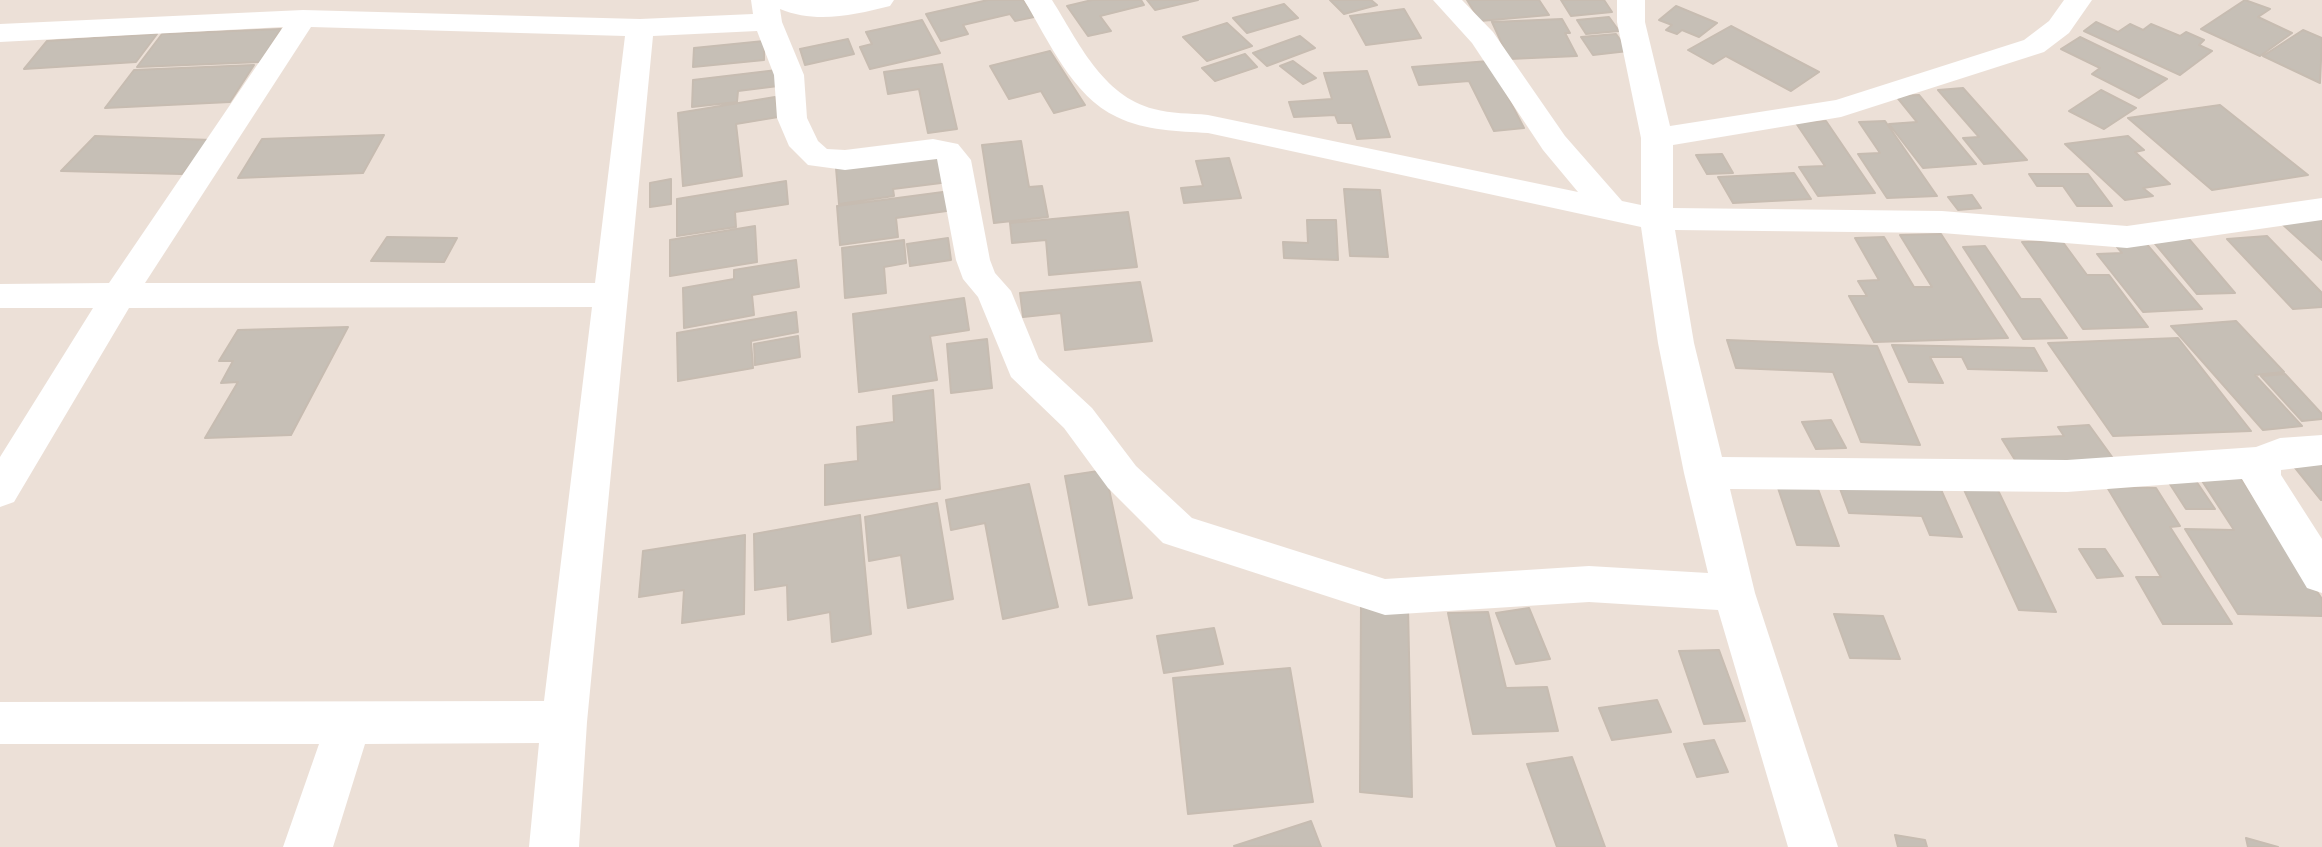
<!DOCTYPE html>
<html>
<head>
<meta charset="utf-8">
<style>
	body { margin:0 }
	canvas { display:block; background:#ece0d7 }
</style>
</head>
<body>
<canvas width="2322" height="847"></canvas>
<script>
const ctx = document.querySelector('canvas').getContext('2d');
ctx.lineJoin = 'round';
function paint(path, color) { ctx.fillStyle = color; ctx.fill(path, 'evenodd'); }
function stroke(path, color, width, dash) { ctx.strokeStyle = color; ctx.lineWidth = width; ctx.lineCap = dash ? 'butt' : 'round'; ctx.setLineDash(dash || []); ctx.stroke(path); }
const building = new Path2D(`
	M 988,0 L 1023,0 L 1034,17 L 1015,21 L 1010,14 L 963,25 L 968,34 L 941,41 L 926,14 Z
	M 1092,0 L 1141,0 L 1144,5 L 1100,16 L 1111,31 L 1088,36 L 1067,6 Z
	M 1147,0 L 1198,0 L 1155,10 Z
	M 1330,0 L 1371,0 L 1377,5 L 1344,14 Z
	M 1467,0 L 1539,0 L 1549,15 L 1480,21 Z
	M 1561,0 L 1604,0 L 1612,12 L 1571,16 Z
	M 2245,0 L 2270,9 L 2258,17 L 2292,33 L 2260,56 L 2201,29 Z
	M 1284,4 L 1298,18 L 1247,33 L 1233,18 Z
	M 1676,6 L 1717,23 L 1699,37 L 1682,30 L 1677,34 L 1666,30 L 1672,25 L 1659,20 Z
	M 1404,9 L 1421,38 L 1366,45 L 1350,16 Z
	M 1609,17 L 1619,31 L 1586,34 L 1577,20 Z
	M 1562,19 L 1570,33 L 1565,33 L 1577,56 L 1509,59 L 1492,22 Z
	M 922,20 L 940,53 L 870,69 L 860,47 L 872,44 L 866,32 Z
	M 2096,22 L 2118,32 L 2130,24 L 2143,30 L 2151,24 L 2180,36 L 2186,32 L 2204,40 L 2199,45 L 2212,51 L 2180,75 L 2084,31 Z
	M 1227,23 L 1252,46 L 1207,61 L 1183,37 Z
	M 1731,26 L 1819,72 L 1791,91 L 1726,56 L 1713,64 L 1688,50 Z
	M 281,29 L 260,62 L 137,67 L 162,34 Z
	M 2303,30 L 2322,38 L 2320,83 L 2263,56 Z
	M 157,34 L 136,62 L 24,69 L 47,41 Z
	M 1616,34 L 1628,51 L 1593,55 L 1581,37 Z
	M 1300,36 L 1315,48 L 1267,66 L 1253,53 Z
	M 2080,37 L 2167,79 L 2139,98 L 2092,74 L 2100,68 L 2061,49 Z
	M 848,39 L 854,54 L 805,65 L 800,49 Z
	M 764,41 L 764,60 L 693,67 L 694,48 Z
	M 1050,51 L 1085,105 L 1054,113 L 1041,91 L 1009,99 L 990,66 Z
	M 1245,54 L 1257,67 L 1215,81 L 1202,68 Z
	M 1293,61 L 1316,78 L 1303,84 L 1280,66 Z
	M 1489,61 L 1524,128 L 1494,131 L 1469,81 L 1419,85 L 1412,67 Z
	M 942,64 L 957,129 L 928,133 L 919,89 L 888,94 L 884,72 Z
	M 254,65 L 230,102 L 105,108 L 134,70 Z
	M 777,70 L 778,86 L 738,91 L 737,102 L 692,107 L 693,80 Z
	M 1367,71 L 1390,137 L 1357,139 L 1352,123 L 1338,123 L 1335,115 L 1294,117 L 1289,102 L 1332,99 L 1324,73 Z
	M 1963,88 L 2027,160 L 1984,164 L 1963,138 L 1979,137 L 1938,90 Z
	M 2101,90 L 2136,108 L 2104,129 L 2069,111 Z
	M 1919,95 L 1976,164 L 1923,168 L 1889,124 L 1917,122 L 1896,96 Z
	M 775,97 L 778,117 L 736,124 L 742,176 L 683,186 L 678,113 Z
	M 2220,105 L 2308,175 L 2212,190 L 2128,118 Z
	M 1826,121 L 1875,193 L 1818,196 L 1799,167 L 1825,166 L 1796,123 Z
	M 1885,121 L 1937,196 L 1887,198 L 1858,154 L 1880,153 L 1859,122 Z
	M 384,135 L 363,173 L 238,178 L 262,139 Z
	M 95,136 L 212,140 L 182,174 L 61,171 Z
	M 2128,136 L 2144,150 L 2135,152 L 2170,184 L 2143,188 L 2153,196 L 2125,200 L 2065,144 Z
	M 1021,141 L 1029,187 L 1042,186 L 1048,217 L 994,223 L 982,145 Z
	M 944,153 L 949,182 L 893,189 L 894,196 L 839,204 L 836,168 Z
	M 1722,154 L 1733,173 L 1707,174 L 1696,155 Z
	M 1229,158 L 1241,198 L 1184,203 L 1181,188 L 1203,186 L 1196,161 Z
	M 1794,173 L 1811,199 L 1733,203 L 1718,177 Z
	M 2029,174 L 2088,174 L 2112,206 L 2077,206 L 2063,186 L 2037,186 Z
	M 671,179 L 671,204 L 650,207 L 650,183 Z
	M 786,181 L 788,204 L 735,212 L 736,227 L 677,236 L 677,199 Z
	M 1344,189 L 1380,190 L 1388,257 L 1350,256 Z
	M 958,190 L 961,209 L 896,218 L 898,237 L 840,245 L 837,206 Z
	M 1972,195 L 1981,208 L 1958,210 L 1948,197 Z
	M 1128,212 L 1137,267 L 1049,275 L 1046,240 L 1012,243 L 1010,223 Z
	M 2320,218 L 2322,220 L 2322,260 L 2281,223 Z
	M 1307,220 L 1336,220 L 1338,260 L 1284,258 L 1283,242 L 1308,243 Z
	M 755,226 L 757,262 L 670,276 L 670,240 Z
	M 1941,234 L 2008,338 L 1874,342 L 1849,296 L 1867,296 L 1858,281 L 1879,280 L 1855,238 L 1884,237 L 1914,287 L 1932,287 L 1900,235 Z
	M 2267,236 L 2322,293 L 2322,307 L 2293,309 L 2227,239 Z
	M 387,237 L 457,238 L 444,262 L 371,261 Z
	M 948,238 L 951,260 L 910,266 L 907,244 Z
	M 2189,239 L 2235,293 L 2197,294 L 2152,240 Z
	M 904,240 L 906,263 L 884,267 L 886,293 L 845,298 L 842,248 Z
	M 2062,241 L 2087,275 L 2109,275 L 2148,327 L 2083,329 L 2022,242 Z
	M 2144,241 L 2202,309 L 2143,312 L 2097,254 L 2122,253 L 2113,242 Z
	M 1985,246 L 2021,299 L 2040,299 L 2067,338 L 2023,339 L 1963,247 Z
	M 796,260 L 799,287 L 752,295 L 754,315 L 684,328 L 683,288 L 734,279 L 734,270 Z
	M 1140,282 L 1152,341 L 1065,350 L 1061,313 L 1023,317 L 1020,293 Z
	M 964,298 L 969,330 L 930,336 L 937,380 L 859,392 L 853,314 Z
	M 796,312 L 798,332 L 751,341 L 753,368 L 678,381 L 677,333 Z
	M 2236,321 L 2284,372 L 2255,375 L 2302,426 L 2263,430 L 2171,326 Z
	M 348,327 L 291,435 L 205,438 L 238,382 L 221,383 L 233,361 L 219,361 L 238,330 Z
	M 798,336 L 800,357 L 755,365 L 754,344 Z
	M 2178,338 L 2251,431 L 2113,436 L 2048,343 Z
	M 987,339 L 992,388 L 951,393 L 947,344 Z
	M 1727,340 L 1877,346 L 1920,445 L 1861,442 L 1833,372 L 1736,368 Z
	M 1892,345 L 2034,348 L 2047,371 L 1968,369 L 1962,357 L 1930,357 L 1943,383 L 1909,382 Z
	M 2285,374 L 2322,414 L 2322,419 L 2302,421 L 2261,376 Z
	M 933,390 L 940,489 L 825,505 L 825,465 L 858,461 L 857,427 L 894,422 L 893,396 Z
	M 1831,420 L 1846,448 L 1816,449 L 1802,422 Z
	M 2089,425 L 2115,461 L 2020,468 L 2002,439 L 2064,436 L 2058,427 Z
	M 2284,454 L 2322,456 L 2322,500 L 2321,500 Z
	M 1105,470 L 1132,598 L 1089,605 L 1065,476 Z
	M 2195,470 L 2235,470 L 2322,599 L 2322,616 L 2238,614 L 2185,529 L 2234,530 Z
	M 1836,478 L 1938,483 L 1962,537 L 1930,535 L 1922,516 L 1849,513 Z
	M 2166,478 L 2194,478 L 2215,509 L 2186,509 Z
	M 1961,483 L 1995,484 L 2056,612 L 2019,610 Z
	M 1029,484 L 1058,607 L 1003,619 L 985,523 L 951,530 L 946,500 Z
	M 2107,487 L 2156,488 L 2180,526 L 2170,527 L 2232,624 L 2163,624 L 2136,577 L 2161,577 Z
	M 1778,488 L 1818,489 L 1839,546 L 1797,545 Z
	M 937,503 L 953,599 L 908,608 L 901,555 L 869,561 L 865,517 Z
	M 860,515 L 871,634 L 832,642 L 830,612 L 788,620 L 787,585 L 755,590 L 754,534 Z
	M 745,535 L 744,614 L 682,623 L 684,590 L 639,597 L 643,551 Z
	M 2079,549 L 2105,549 L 2123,576 L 2097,578 Z
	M 1361,602 L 1408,606 L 1412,797 L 1360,792 Z
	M 1529,608 L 1550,659 L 1516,664 L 1496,613 Z
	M 1488,612 L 1506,688 L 1547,687 L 1558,731 L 1473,734 L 1448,613 Z
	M 1834,614 L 1883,616 L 1900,659 L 1850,658 Z
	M 1214,628 L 1223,664 L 1164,673 L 1157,636 Z
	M 1719,650 L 1745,721 L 1704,724 L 1679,651 Z
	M 1290,668 L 1313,802 L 1188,814 L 1173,678 Z
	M 1657,700 L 1671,732 L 1612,740 L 1599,708 Z
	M 1714,740 L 1728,772 L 1697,777 L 1684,744 Z
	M 1572,757 L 1605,847 L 1557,847 L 1527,764 Z
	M 1311,821 L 1321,847 L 1234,846 Z
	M 1895,835 L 1925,840 L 1927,847 L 1898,847 Z
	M 2246,838 L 2278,847 L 2248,847 Z`);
paint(building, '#c6bfb6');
stroke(building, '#c7bcb1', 2);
paint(new Path2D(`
	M 751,0 L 894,0 L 890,6 C 854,15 816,24 780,9 L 782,22 L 804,75 L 807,118 L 818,141 L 827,149 L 845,150 L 933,139 L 958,144 L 971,160 L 990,260 L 995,273 L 1011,291 L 1039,359 L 1092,408 L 1136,466 L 1192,518 L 1385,579 L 1589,566 L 1708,573 L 1684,473 L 1658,343 L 1641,227 L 1208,133 C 1178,131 1146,131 1117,117 C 1072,96 1049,41 1024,0 L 1052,0 C 1078,41 1102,96 1154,109 C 1171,114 1190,113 1208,115 L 1578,192 L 1543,150 L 1472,43 L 1433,0 L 1462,0 L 1493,32 L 1565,136 L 1622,201 L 1641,205 L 1641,138 L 1617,22 L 1617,0 L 1645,0 L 1645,22 L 1670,126 L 1836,100 L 2024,40 L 2049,21 L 2064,0 L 2092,0 L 2069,33 L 2044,52 L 1841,117 L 1673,145 L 1673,208 L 1942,211 L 2127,226 L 2322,198 L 2322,220 L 2127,248 L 1942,233 L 1675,230 L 1694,343 L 1722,457 L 2067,460 L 2256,447 L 2280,438 L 2322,435 L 2322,465 L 2281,470 L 2281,475 L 2322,539 L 2322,593 L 2307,588 L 2242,479 L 2067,492 L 1730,489 L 1755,593 L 1838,847 L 1788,847 L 1718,610 L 1589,602 L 1385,615 L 1163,543 L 1108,488 L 1064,428 L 1011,377 L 978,297 L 963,279 L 956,260 L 937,159 L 845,170 L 808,165 L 789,146 L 777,118 L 774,75 L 757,31 L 653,36 L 587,722 L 579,847 L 529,847 L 539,743 L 365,744 L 333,847 L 283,847 L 319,744 L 0,744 L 0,702 L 544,701 L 592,307 L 129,308 L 14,502 L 0,507 L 0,457 L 93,308 L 0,308 L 0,284 L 109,283 L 283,27 L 0,42 L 0,24 L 303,10 L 640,19 L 753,14 ZM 311,27 L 625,36 L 595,283 L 145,283 Z`), '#fff');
</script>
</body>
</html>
